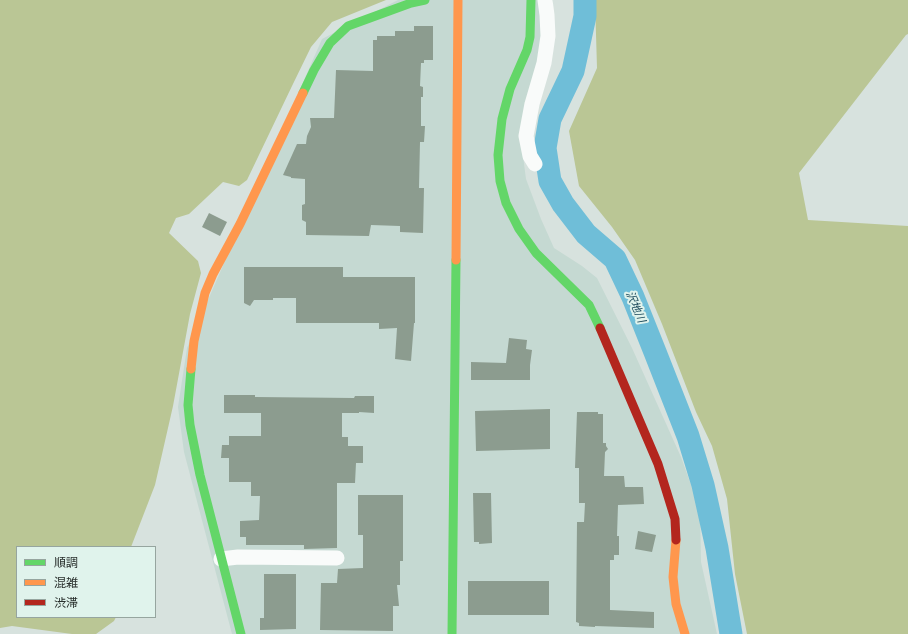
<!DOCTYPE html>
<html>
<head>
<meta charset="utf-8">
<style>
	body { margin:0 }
	#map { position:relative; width:908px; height:634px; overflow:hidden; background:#d7e2de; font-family:"Source Serif 4","Noto Sans JP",serif }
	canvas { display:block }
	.legend { position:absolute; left:16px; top:546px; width:140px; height:72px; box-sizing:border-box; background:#e0f3ec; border:1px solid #96a59f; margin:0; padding:5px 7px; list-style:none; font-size:12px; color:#282f2c }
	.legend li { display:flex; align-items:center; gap:8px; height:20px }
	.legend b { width:20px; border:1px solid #96a59f }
</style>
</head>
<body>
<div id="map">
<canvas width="908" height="634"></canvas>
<ul class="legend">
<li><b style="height:5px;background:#63d668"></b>順調</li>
<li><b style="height:5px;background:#ff974d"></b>混雑</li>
<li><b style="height:5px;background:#b3261e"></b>渋滞</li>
</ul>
</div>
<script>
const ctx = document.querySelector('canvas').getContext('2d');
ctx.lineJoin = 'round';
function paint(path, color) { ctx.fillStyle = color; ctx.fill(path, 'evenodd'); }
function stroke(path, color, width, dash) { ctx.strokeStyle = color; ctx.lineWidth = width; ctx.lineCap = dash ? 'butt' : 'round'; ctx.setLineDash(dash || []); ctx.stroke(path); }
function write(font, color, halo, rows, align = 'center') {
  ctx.font = font + ' "Source Serif 4","Noto Sans JP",serif'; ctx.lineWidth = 4; ctx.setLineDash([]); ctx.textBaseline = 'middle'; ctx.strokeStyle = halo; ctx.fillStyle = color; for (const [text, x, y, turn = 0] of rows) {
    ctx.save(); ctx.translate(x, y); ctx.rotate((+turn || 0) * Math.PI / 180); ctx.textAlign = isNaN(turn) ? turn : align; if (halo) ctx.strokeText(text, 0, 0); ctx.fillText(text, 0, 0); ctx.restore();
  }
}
paint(new Path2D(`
	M 398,0 L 553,0 L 553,36 L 521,141 L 526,179 L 541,219 L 554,248 L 582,266 L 597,278 L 632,348 L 681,457 L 700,510 L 701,562 L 717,634 L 232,634 L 184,452 L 178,407 L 187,348 L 322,39 Z`), '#c5d9d2');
paint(new Path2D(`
	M 0,0 L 386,0 L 332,22 L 311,47 L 292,86 L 247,180 L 239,186 L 223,182 L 189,214 L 176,218 L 169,233 L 198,261 L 201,273 L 190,314 L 173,406 L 155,485 L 131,547 L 17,547 L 17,617 L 116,617 L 114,621 L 96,634 L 72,634 L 12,626 L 0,628 Z
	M 595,0 L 908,0 L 908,34 L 906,35 L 799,173 L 808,220 L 908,226 L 908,634 L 747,634 L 735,574 L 727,499 L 712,446 L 696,412 L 662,324 L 635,260 L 612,227 L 579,186 L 569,131 L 597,68 Z`), '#bac695');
stroke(new Path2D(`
	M 585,0 L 585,16 L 573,71 L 550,119 L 545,148 L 550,181 L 563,204 L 586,234 L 615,259 L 633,297 L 655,352 L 688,436 L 703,485 L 717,548 L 731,634`), '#6fbed8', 23);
paint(new Path2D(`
	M 414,26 L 433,26 L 433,60 L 424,60 L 424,63 L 421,63 L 420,86 L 423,87 L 423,97 L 421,97 L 421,126 L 425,126 L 424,142 L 420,142 L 419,188 L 424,188 L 423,233 L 400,232 L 400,226 L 371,225 L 369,236 L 306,235 L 306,222 L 302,220 L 302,205 L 305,204 L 305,179 L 291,178 L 291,177 L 283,175 L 297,144 L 306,144 L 307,136 L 311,127 L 310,118 L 334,118 L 336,70 L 373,71 L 373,40 L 377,40 L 377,36 L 395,36 L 395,31 L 414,31 Z
	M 209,213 L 227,222 L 220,236 L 202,227 Z
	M 244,267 L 343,267 L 343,277 L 415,277 L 415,323 L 414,323 L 411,361 L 395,359 L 397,328 L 379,329 L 379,323 L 296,323 L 296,298 L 273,298 L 273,300 L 254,300 L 250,306 L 244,303 Z
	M 509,338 L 527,340 L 526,349 L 532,350 L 530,365 L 530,380 L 471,380 L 471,362 L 506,363 Z
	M 224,395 L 255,395 L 255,397 L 354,398 L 355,396 L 374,396 L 374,413 L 359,412 L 359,413 L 342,413 L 342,437 L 348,437 L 348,446 L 363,446 L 363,463 L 356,463 L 355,483 L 337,483 L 337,548 L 304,549 L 304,545 L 246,545 L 246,537 L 240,537 L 240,521 L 259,520 L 260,496 L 251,496 L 251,482 L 229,482 L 229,458 L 221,458 L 222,445 L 229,445 L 229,436 L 261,436 L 261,413 L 224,413 Z
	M 550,409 L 550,449 L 476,451 L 475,411 Z
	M 577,412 L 598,412 L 598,414 L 603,414 L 603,443 L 606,443 L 606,446 L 608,449 L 605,452 L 604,476 L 624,476 L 625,487 L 643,487 L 644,504 L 618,505 L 617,536 L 619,536 L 619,555 L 614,555 L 614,560 L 610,560 L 610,610 L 654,612 L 654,628 L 595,626 L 595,627 L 579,626 L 579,623 L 576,622 L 577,522 L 584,522 L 585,503 L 579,503 L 579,468 L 575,468 Z
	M 473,493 L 491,493 L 492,543 L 479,544 L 479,542 L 474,542 Z
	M 358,495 L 403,495 L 403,561 L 400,561 L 400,585 L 397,585 L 399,606 L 393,606 L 393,631 L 320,630 L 321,583 L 337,583 L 338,569 L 363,568 L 363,535 L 358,535 Z
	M 638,531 L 656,535 L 652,552 L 635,549 Z
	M 264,574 L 296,574 L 296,629 L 260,630 L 260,618 L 264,618 Z
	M 468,581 L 549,581 L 549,615 L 468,615 Z`), '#8c9c8f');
stroke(new Path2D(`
	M 535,164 L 530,156 L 526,136 L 532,104 L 544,63 L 548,36 L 547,15 L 545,0
	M 221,559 L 238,557 L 337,558`), '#f9fbfa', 15);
stroke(new Path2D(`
	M 531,0 L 530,37 L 527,50 L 510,89 L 502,119 L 498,155 L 500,181 L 506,203 L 519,229 L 536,253 L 589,305 L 600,328
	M 303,93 L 314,70 L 330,43 L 348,26 L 411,3 L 425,0
	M 191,369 L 188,405 L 190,425 L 200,475 L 241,634
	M 452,634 L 456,260`), '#63d668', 9);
stroke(new Path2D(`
	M 456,260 L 458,0
	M 191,369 L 194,341 L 205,293 L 213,274 L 240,224 L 303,93
	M 676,540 L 673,577 L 676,604 L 685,634`), '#ff974d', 9);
stroke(new Path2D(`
	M 600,328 L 658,464 L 675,519 L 676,540`), '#b3261e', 9);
write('italic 11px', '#1b4859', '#e0f3ec', [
	["沢地川",635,307,67]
]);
</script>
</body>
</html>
